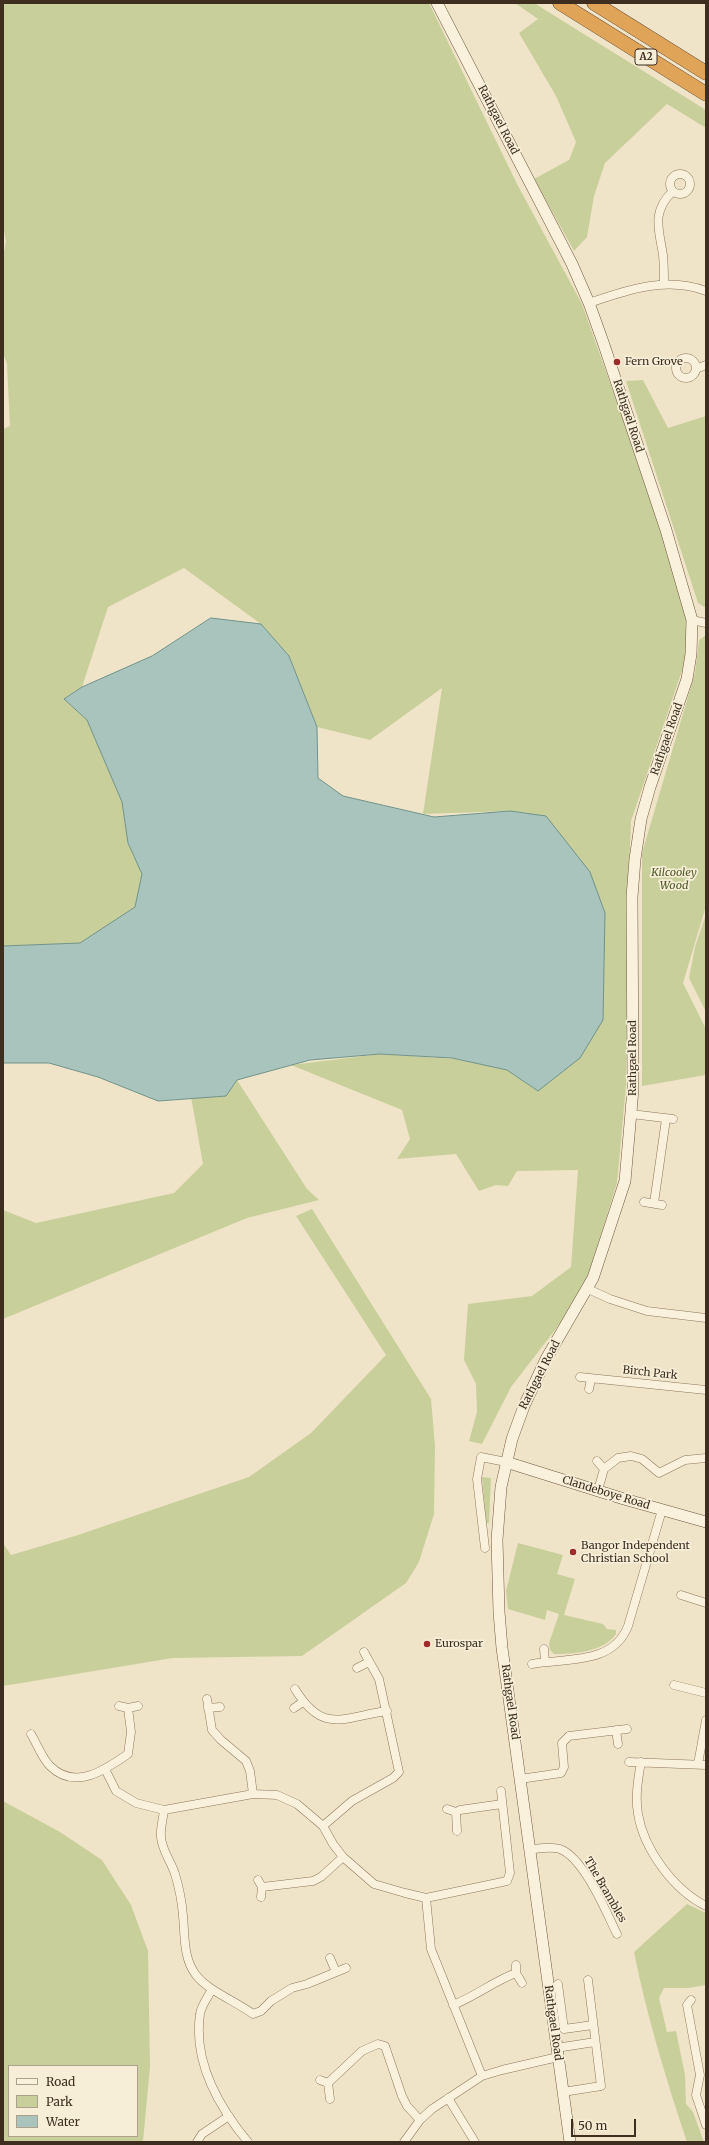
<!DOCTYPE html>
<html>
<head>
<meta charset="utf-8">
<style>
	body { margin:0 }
	#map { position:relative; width:709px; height:2145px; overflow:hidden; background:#f0e4c8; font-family:Merriweather,serif }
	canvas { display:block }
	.frame { position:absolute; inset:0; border:4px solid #3d2e20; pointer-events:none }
	.legend { position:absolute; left:8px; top:2065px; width:130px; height:72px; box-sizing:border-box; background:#f7eed8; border:1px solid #ada18e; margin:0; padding:5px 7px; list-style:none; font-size:12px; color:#3d2e20 }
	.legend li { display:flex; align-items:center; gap:8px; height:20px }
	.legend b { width:20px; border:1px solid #ada18e }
	.scale { position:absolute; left:571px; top:2119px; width:65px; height:18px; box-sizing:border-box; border:2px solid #3d2e20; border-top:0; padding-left:5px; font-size:12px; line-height:14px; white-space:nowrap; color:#3d2e20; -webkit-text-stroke:3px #f7eed8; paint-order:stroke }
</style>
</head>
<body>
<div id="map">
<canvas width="709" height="2145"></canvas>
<div class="frame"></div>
<ul class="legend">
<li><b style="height:5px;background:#faf1dc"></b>Road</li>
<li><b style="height:11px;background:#c9cf9b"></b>Park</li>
<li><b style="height:11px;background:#a9c4bc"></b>Water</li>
</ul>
<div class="scale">50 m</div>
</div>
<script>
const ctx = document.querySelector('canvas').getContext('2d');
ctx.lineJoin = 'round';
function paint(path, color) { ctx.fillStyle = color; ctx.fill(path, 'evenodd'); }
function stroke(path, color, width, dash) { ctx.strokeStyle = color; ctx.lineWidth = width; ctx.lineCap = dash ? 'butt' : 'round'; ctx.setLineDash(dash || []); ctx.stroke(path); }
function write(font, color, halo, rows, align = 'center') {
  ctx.font = font + ' Merriweather,serif'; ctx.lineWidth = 3.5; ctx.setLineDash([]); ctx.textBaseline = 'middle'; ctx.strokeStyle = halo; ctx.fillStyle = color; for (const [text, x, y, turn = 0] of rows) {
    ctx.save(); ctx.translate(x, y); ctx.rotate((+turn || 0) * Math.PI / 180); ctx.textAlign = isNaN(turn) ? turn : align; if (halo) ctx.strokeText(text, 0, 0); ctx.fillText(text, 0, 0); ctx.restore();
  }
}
paint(new Path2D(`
	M 3,3 L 429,3 L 517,184 L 582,304 L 663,532 L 688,617 L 686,659 L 631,821 L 628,894 L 626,1086 L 617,1183 L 582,1295 L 511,1387 L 482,1444 L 469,1441 L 477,1412 L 476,1384 L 464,1360 L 468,1304 L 532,1296 L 571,1267 L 578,1170 L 517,1171 L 508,1186 L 496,1185 L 479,1191 L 456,1154 L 397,1159 L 410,1139 L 402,1110 L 291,1065 L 380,1054 L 457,1059 L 507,1070 L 538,1091 L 510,811 L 423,814 L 442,688 L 370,740 L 317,727 L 289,656 L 261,624 L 184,568 L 108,607 L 82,687 L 64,699 L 87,720 L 122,802 L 128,843 L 142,874 L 135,907 L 80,943 L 3,946 L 3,429 L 10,426 L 7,364 L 3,353 L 3,258 L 6,241 L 3,227 Z
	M 515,3 L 534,3 L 706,110 L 706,128 L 667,104 L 605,163 L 594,196 L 587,237 L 574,251 L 534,179 L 569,160 L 576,142 L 556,96 L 519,33 L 538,19 Z
	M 643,380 L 668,428 L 706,416 L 706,608 L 698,603 L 626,381 Z
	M 706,635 L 706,906 L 683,983 L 706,1029 L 706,1075 L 642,1086 L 642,853 L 695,673 L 699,640 Z
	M 706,914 L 706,1012 L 689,978 L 695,947 Z
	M 237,1080 L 307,1189 L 319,1200 L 247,1218 L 3,1319 L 3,1210 L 36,1223 L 174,1193 L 203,1164 L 191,1097 L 226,1096 Z
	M 312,1209 L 431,1399 L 435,1446 L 434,1514 L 419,1562 L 406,1583 L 302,1656 L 173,1658 L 3,1686 L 3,1543 L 11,1555 L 75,1536 L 249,1477 L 311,1433 L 386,1355 L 296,1216 Z
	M 482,1477 L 491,1478 L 489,1523 L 486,1523 Z
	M 518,1543 L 563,1555 L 557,1574 L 575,1579 L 564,1615 L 603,1624 L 607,1629 L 616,1630 L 616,1634 C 604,1652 574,1654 554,1654 L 550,1650 L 549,1643 L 559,1614 L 547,1610 L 545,1620 L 508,1609 L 506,1591 Z
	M 3,1801 L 60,1832 L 102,1860 L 131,1905 L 148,1951 L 150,2067 L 143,2142 L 3,2142 ZM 9,2066 L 137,2066 L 137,2136 L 9,2136 Z
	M 687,1904 L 706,1913 L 706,1985 L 689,1988 L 664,1988 L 659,1998 L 667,2032 L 676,2031 L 685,2075 L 686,2104 L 693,2112 L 704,2142 L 687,2142 C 666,2079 647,2017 634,1952 Z`), '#c9cf9b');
const water = new Path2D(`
	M 211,618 L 261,624 L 289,656 L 317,727 L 318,778 L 343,796 L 434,817 L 510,811 L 546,816 L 590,872 L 605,913 L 603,1020 L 580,1058 L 538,1091 L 507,1070 L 452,1058 L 380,1054 L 310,1060 L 237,1080 L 226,1096 L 158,1101 L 98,1077 L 49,1063 L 3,1063 L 3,946 L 80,943 L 135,907 L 142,874 L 128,843 L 122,802 L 87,720 L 64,699 L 82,687 L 152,656 Z`);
paint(water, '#a9c4bc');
stroke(water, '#6f938a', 1);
const street = new Path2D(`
	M670 184a10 10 0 1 1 20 0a10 10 0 1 1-20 0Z
	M 664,284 C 664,275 664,265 663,255 C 659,229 651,212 673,191
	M 589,303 C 627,290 666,276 706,291
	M676 368a10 10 0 1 1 20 0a10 10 0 1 1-20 0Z
	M 696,369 L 706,365
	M 692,620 L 706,623
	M 631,1114 L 673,1119
	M 644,1202 L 662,1205
	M 654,1203 L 666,1119
	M 588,1289 L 610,1299 L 647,1311 L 706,1318
	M 580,1377 L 706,1390
	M 589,1389 L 591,1379
	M 597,1461 L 604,1469
	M 598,1490 L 604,1469 L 618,1458 L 631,1456 L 642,1459 L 659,1473 L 685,1460 L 706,1458
	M 485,1548 L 477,1479 L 481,1457 L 506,1462
	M 681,1595 L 706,1603
	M 544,1649 L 545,1662
	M 532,1664 C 566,1658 613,1665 628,1626 L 662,1510
	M 357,1668 L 369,1662
	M 674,1685 L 706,1693
	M 295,1689 C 323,1735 343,1717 387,1711
	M 207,1699 L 212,1730 L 221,1740 L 246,1761 L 250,1771 L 253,1794
	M 119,1706 L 128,1708 L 138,1706
	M 208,1708 L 220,1707
	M 294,1708 L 303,1702
	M 616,1730 L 618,1744
	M 31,1734 C 37,1744 42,1758 50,1766 C 75,1791 105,1770 128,1754 L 131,1732 L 128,1708
	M 629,1762 L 706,1765
	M 641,1762 C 638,1779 635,1797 638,1814 C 644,1850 674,1890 706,1906
	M 698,1764 L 706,1720
	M 105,1769 L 116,1791 L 136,1803 L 164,1810 L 253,1794 L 277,1795 L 297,1804 L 323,1826 L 333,1844 L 343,1857 L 374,1884 L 405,1893 L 426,1898 L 507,1881 L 510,1873 L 501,1791
	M 520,1779 L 561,1773 L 564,1767 L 562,1743 L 569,1736 L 627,1729
	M 447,1809 L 456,1812
	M 164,1810 C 163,1819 160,1829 161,1837 C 162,1851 171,1861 175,1874 C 179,1887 182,1903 183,1916 C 185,1936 183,1958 196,1975 C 207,1990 237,2002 253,2014 L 261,2011 L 271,2001 L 292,1988 L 307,1984 L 346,1968
	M 323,1826 L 352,1801 L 393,1778 L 399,1772 L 379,1679 L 364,1652
	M 457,1831 L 456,1812 L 460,1810 L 502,1804
	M 529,1850 C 539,1848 550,1846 560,1849 C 584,1858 606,1912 617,1934
	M 258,1880 L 262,1887 L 261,1897
	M 262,1887 L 313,1881 L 321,1877 L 343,1857
	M 426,1898 L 431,1949 L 482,2076
	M 330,1958 L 336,1972
	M 516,1965 L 516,1973 L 522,1983
	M 558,1984 L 564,2029 L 593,2025
	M 212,1989 C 208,1997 201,2006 200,2014 C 193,2061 219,2107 248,2142
	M 691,2000 L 687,2005 L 700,2075 L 696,2095 L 706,2125
	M 453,2005 C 476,1996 494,1981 516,1973
	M 556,2048 L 595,2042
	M 320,2080 L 328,2083 L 330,2099
	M 328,2083 L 362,2051 L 378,2044 L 385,2046 L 402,2096 L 407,2106 L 420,2120
	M 563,2092 L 601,2086 L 588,1980
	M 448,2098 L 475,2142
	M 197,2142 L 202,2134 L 229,2116
	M 404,2142 L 420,2120 L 432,2109 L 482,2076 L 502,2070 L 558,2057`);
const secondary = new Path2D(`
	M 437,3 L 572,264 L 589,303 L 603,342 L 666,530 L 692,620 L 691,654 L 687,679 L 650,787 L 641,819 L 635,859 L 632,897 L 633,1089 L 625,1181 L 593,1278 L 546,1359 L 524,1406 L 512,1439 L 501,1487 L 497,1540 L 499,1612 L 502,1648 L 570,2142
	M 506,1462 L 624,1499 L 706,1522`);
const highway = new Path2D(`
	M 560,3 L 706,94
	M 594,3 L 706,73`);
stroke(street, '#8d765c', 9);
stroke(secondary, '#6f573f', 12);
stroke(highway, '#5b4430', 15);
stroke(street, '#faf1dc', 8);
stroke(secondary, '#faf1dc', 11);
stroke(highway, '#e0a458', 14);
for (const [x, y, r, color] of [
	[617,362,4,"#9e2a2b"],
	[573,1552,4,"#9e2a2b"],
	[427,1644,4,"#9e2a2b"]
]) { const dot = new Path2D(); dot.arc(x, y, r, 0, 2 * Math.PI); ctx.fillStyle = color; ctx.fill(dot); stroke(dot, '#f7eed8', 1.5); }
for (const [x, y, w] of [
	[646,57,22]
]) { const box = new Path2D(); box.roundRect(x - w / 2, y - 8, w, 16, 3); ctx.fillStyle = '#f7eed8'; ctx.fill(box); stroke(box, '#3d2e20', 1); }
write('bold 10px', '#3d2e20', null, [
	["A2",646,57]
]);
write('11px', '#3d2e20', '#f7eed8', [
	["Rathgael Road",498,120,63],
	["Rathgael Road",628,416,72],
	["Rathgael Road",667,739,-71],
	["Rathgael Road",633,1058,-90],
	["Birch Park",650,1373,6],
	["Rathgael Road",540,1375,-63],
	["Clandeboye Road",606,1493,17],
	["Rathgael Road",510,1702,82],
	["The Brambles",605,1890,60],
	["Rathgael Road",553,2023,82]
]);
write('11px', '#3d2e20', '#f7eed8', [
	["Fern Grove",625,362],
	["Bangor Independent",581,1546],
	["Christian School",581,1559],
	["Eurospar",435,1644]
], 'left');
write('italic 11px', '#4d5a26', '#f7eed8', [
	["Kilcooley",674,873],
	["Wood",674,886]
]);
</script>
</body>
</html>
